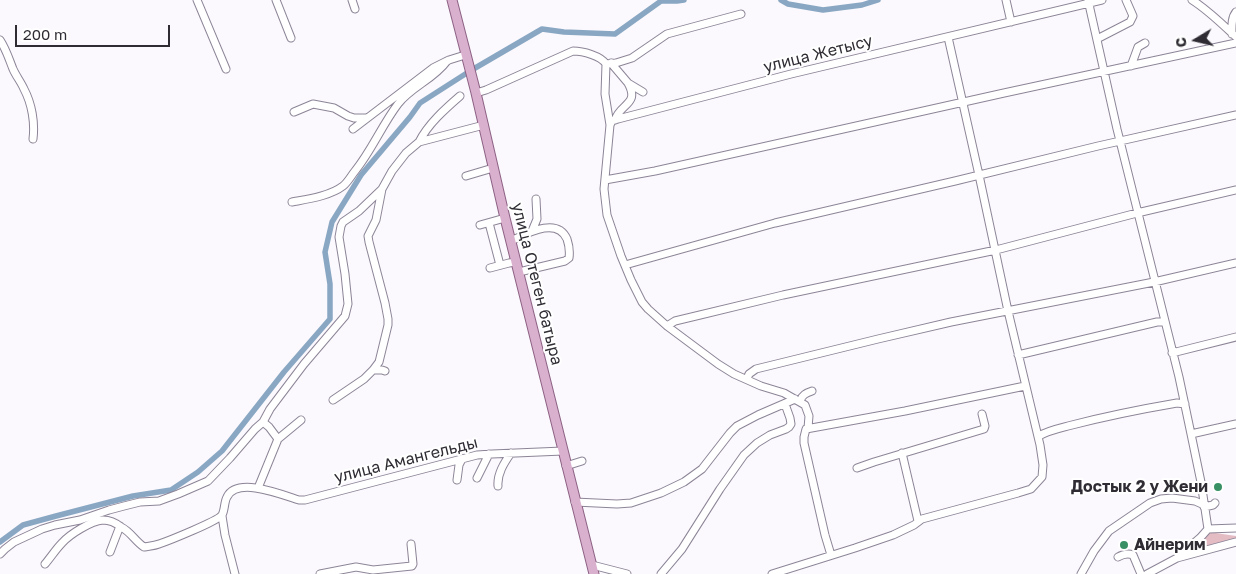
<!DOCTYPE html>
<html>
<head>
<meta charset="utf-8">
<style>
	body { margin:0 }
	#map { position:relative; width:1236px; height:574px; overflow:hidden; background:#fbf9fd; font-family:"Golos Text",sans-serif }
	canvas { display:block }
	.north { position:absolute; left:1171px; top:15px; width:50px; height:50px; -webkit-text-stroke:4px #fff; paint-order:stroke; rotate:261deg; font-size:14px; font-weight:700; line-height:20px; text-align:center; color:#2f2c33 }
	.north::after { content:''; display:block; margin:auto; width:18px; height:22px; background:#2f2c33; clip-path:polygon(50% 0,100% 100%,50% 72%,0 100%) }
	.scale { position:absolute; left:15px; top:25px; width:155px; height:22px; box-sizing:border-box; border:2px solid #2f2c33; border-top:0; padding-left:6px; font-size:15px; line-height:18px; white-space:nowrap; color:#2f2c33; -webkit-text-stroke:4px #fff; paint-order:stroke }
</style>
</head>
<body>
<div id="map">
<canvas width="1236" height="574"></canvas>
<div class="north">С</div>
<div class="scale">200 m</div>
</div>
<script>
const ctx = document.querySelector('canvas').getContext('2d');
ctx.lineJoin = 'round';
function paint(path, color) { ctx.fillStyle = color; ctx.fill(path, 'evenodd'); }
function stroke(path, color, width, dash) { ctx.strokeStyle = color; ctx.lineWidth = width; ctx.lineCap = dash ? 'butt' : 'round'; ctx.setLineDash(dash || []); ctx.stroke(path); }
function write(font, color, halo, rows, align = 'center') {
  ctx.font = font + ' "Golos Text",sans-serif'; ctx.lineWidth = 4; ctx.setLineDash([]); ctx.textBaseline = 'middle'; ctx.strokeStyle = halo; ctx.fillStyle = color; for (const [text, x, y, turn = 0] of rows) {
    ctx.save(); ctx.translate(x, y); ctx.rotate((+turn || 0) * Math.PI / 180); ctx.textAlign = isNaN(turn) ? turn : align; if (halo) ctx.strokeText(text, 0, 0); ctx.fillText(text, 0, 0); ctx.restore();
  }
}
paint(new Path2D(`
	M 1209,532 L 1236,536 L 1236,540 L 1190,552 Z`), '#e4bdc4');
stroke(new Path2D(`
	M 781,0 L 788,4 L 823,10 L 862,5 L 878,0
	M 0,542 L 23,525 L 56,516 L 133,496 L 171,490 L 198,472 L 222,451 L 284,372 L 330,319 L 330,284 L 325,252 L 332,222 L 361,175 L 410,117 L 420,103 L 470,71 L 542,29 L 564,32 L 615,34 L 661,1 L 677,1 L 684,0`), '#89a7c3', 5.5);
const minor = new Path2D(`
	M 197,0 L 226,69
	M 276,0 L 291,38
	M 352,0 L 355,9
	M 1006,0 L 1011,22
	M 1088,0 L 1117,129 L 1179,377 L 1191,434 L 1201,482 L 1208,529
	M 1192,0 C 1208,10 1222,24 1236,37
	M 1232,34 C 1232,27 1231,18 1236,12
	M 1097,39 L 1130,22 L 1133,16 L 1126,0
	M 0,40 C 6,49 9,59 13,69 C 16,76 21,82 24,89 C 32,104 35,123 33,139
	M 611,63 L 628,83 L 643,92
	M 606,64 L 616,63 L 632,58 L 667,34 L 741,14
	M 606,64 L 605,94 L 610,125
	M 1131,66 L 1138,47 L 1145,43
	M 476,93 L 486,90 L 573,51 C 583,51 601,56 606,64
	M 294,112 L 313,104 L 334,108 L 348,116 L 354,118 L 366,118
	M 615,120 C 620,103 640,105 628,83
	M 353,129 L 433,68 L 449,60 L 465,55
	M 419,142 C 428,124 445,109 460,96
	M 466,176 L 493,168
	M 605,180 L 655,171 L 1004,93 L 1236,43
	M 292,202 C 308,199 330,196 343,186 C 348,182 351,176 355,171 C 372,150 382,125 398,104 C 411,87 434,79 447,61
	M 489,223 L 500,265
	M 480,225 L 505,218
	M 532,231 L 537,219 L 536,199
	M 511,241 C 526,234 557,216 567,239 C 569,245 570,251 569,258 L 565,261 L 519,272
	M 625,265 L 775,223 L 955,181 L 1098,146 L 1236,115
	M 490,268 L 509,263 L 516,262
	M 667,326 L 675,321 L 700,315 L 783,295 L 996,250 L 1137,213 L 1236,190
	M 1172,353 L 1236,337
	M 1018,355 L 1157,322 L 1164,322
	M 373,370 L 382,370 L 385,371
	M 747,379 L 749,374 L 756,369 L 878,339 L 951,322 L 1154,282 L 1236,263
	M 333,400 L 364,379 L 373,370 L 379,362 L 388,325 L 388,319 L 385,303 L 369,242 L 368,236 L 376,220 L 382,189 L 392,171 L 406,153 L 419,142 L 484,125
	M 800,401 C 802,395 806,393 812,391
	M 263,422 L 269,427 L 278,439
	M 808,428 L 809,416 L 805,405 L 784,393 L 761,386 L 734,374 L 718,364 L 667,326 L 648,309 L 642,302 L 631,280 L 621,256 L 607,215 L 604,189 L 610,125 L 612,121 L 618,119 L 791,74 L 1102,0
	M 1191,434 L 1236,424
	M 1039,436 C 1049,430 1061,428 1072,425 C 1107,416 1142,409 1177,403 L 1185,404
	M 902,453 L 918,521
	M 566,466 L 582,461
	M 857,468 L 874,462 L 984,429 L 985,426 L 982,414
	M 477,478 L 489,454
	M 457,480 L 459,465 L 462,459
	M 498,486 C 497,474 504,463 511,453
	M 258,488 L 278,439 L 301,420
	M 575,502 L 617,504 L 631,503 L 661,493 L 684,482 L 702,469 L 730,433 L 737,426 L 758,415 L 795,399
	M 1204,507 L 1213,505 L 1215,503
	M 222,516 L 225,535 L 235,574
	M 110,552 L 120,526
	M 0,554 L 5,549 L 14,542 L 42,529 L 55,525 L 80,520 L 109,510 L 124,506 L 140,502 L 159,501 L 178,494 L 208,481 L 230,458 L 255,429 L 263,422 L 270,409 L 304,364 L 345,316 L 348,304 L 345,274 L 339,237 L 341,226 L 343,222 L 359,211 L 382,189
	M 831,555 L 825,535 L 804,443 L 804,437 L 806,429 L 905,411 L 1025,386
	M 1179,556 L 1200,538 L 1208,529 L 1236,528
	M 1118,557 C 1123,554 1128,553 1133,555 L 1141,574
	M 45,564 C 51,557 56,549 62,543 C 70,534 91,521 103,520 C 109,520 116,523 121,527 C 131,532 135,541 144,547 C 149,546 154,546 159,544 C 168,541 218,521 222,515 C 225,510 224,502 227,497 C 237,476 283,495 299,500 L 305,500 L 477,455 L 492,454 L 563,451
	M 592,565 L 627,574
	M 320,574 L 356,567 L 373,570 L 412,566 L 413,564 L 411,544
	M 661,574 L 682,549 L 720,489 L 744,455 L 757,443 L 770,435 L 786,429 L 789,427 L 791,424 L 790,418 L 785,404
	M 772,574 L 855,548 L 893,535 L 914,525 L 922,519 L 1018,493 L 1031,489 L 1042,477 L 1043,465 L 1040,445 L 1008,311 L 979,175 L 948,37
	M 1081,574 L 1094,551 L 1109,531 L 1150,503 L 1161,499 L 1172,498 L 1195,501 L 1204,505
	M 1147,574 L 1177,558 L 1236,542`);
const major = new Path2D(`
	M 452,0 L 476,93 L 505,218 L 594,574`);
stroke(minor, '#8d8597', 9);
stroke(major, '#8d6184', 11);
stroke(minor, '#fff', 7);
stroke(major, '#d9b1cf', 9);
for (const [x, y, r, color] of [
	[1218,487,5,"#399064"],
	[1124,545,5,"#399064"]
]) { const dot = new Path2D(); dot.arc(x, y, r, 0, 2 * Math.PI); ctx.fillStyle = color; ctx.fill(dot); stroke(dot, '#fff', 2); }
write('16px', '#2f2c33', '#fff', [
	["улица Жетысу",818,54,-14],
	["улица Отеген батыра",537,284,76],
	["улица Амангельды",406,460,-14]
]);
write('bold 16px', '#2f2c33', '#fff', [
	["Достык 2 у Жени",1208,487],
	["Айнерим",1134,545,"left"]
], 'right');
</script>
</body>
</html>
